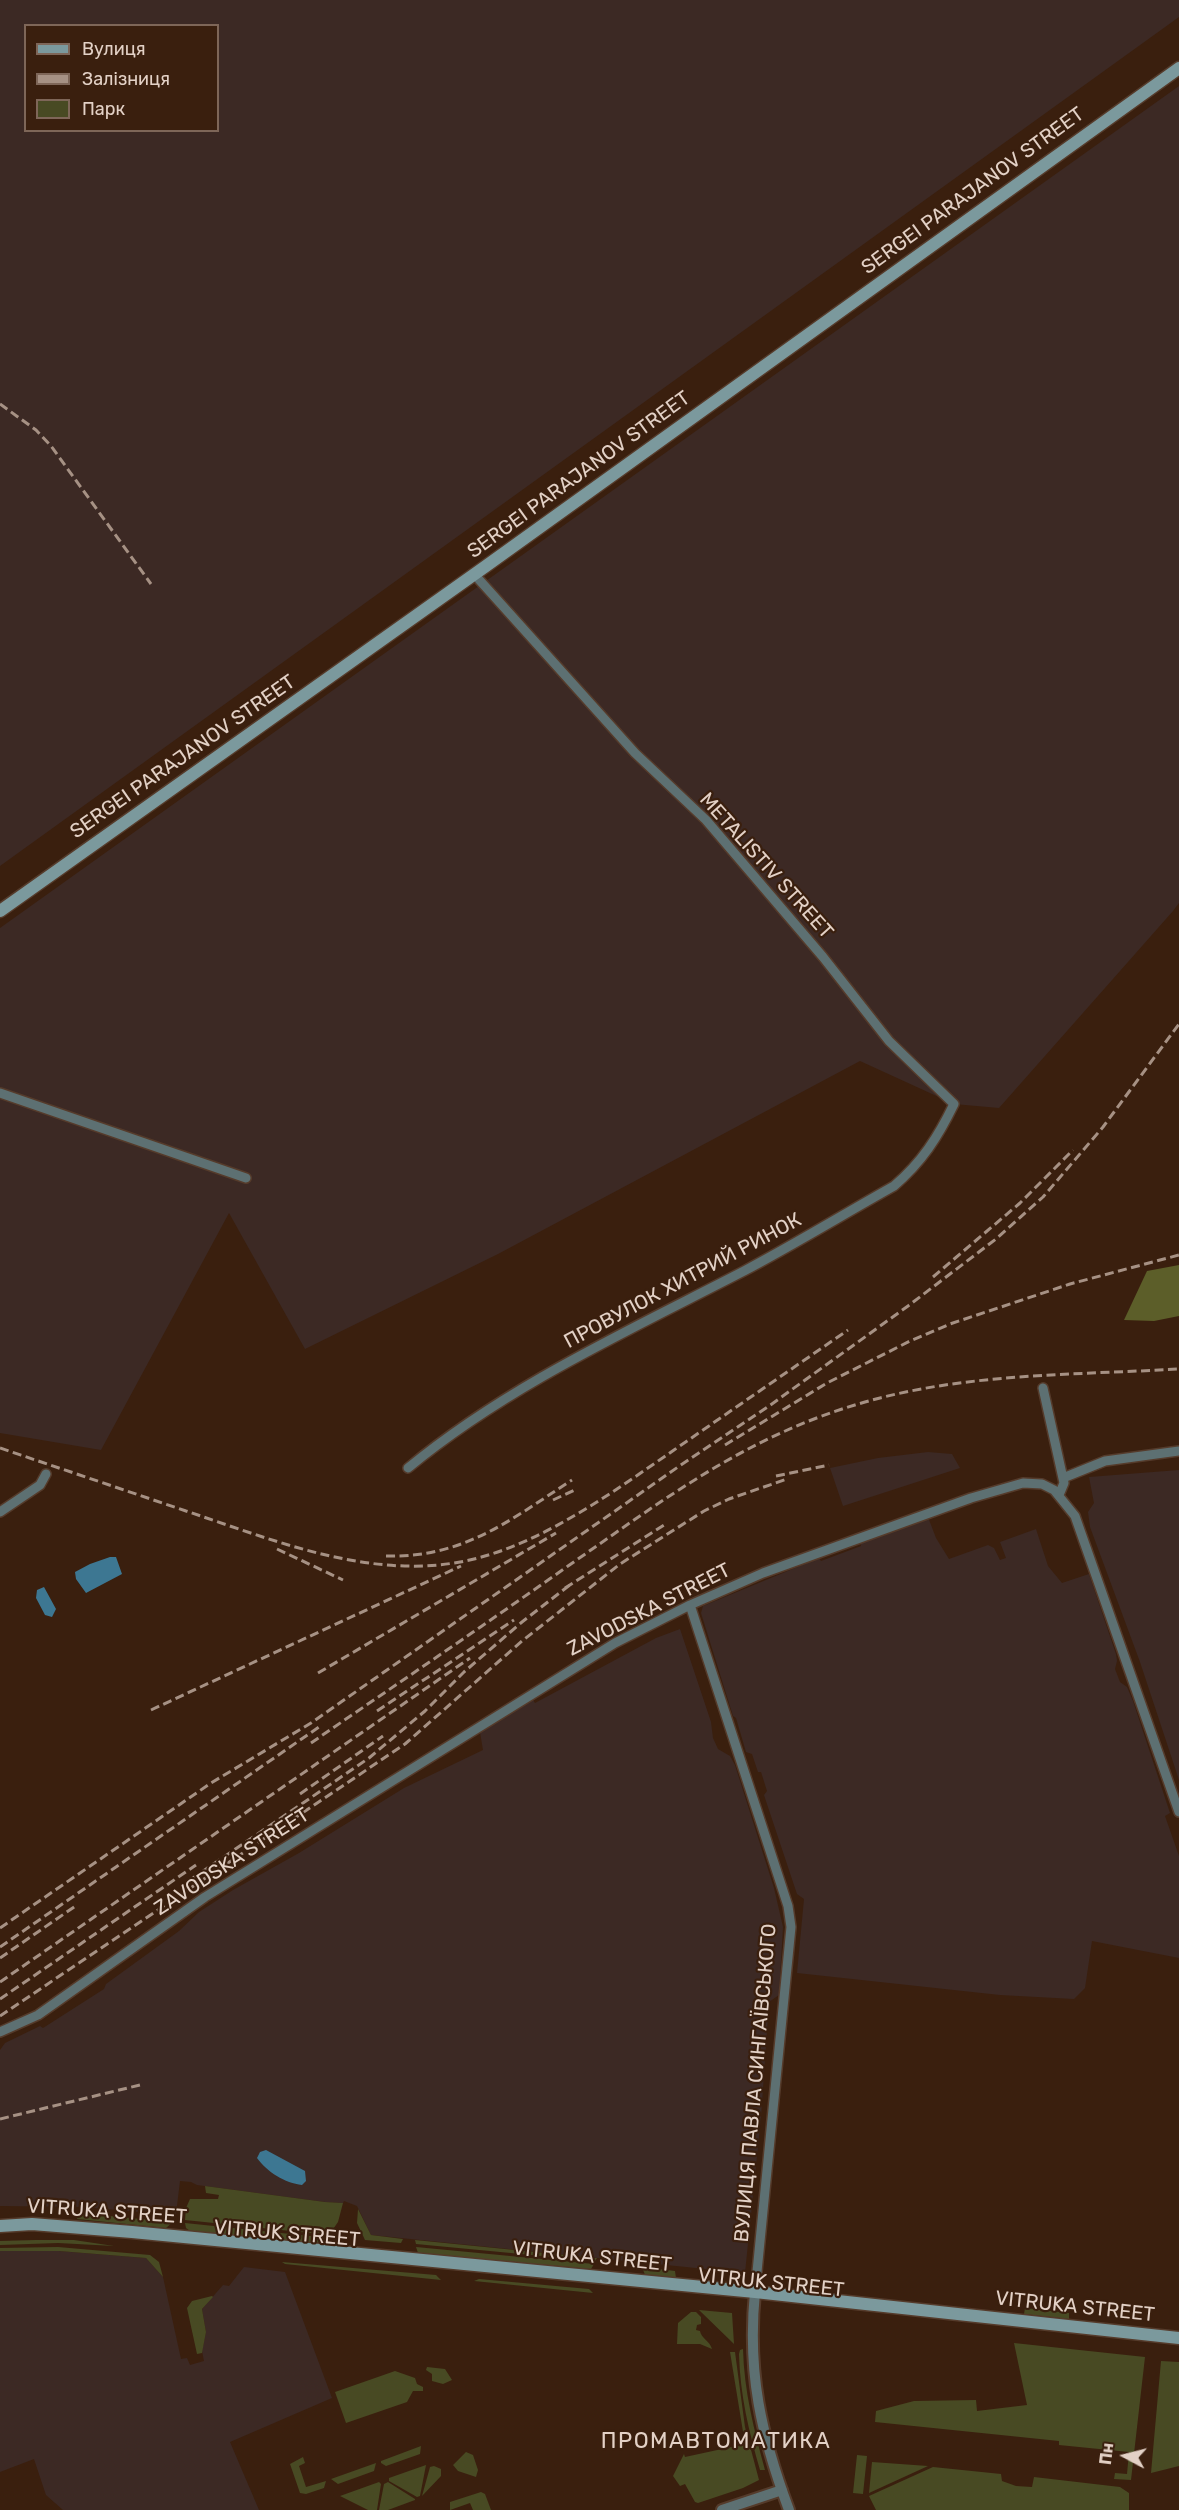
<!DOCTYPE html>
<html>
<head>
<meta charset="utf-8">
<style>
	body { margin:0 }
	#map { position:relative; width:1179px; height:2510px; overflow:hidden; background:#3a1f0e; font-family:Rubik,sans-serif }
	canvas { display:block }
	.legend { position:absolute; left:24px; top:24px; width:195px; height:108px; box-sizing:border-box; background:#3a1f0e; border:2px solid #7e6658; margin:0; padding:8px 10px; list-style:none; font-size:18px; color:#e3d1c6 }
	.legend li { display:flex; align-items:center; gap:12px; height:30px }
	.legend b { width:30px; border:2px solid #7e6658 }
	.north { position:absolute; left:1095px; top:2426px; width:60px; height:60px; -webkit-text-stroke:4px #3a1f0e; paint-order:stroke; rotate:277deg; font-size:16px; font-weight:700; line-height:24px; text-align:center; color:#e3d1c6 }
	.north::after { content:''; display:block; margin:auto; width:21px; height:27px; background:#e3d1c6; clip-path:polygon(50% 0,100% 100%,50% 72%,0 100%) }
</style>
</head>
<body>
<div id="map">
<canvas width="1179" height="2510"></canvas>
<ul class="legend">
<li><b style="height:8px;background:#7b999d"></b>Вулиця</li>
<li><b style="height:8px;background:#a69184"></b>Залізниця</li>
<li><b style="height:16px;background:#484a23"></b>Парк</li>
</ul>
<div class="north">Пн</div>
</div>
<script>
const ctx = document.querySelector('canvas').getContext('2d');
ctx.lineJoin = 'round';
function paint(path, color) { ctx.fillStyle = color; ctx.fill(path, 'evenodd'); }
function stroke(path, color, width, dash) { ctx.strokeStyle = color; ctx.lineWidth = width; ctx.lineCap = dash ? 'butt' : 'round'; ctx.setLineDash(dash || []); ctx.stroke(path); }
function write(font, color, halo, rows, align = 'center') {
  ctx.font = font + ' Rubik,sans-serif'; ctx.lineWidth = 4.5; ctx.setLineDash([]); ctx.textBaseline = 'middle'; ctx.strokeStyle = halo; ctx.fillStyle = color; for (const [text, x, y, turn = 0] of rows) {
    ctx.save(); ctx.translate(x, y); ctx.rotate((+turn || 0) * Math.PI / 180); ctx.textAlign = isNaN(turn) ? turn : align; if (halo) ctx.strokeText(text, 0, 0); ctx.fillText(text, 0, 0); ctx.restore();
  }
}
paint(new Path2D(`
	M 0,0 L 1179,0 L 1179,17 L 0,866 ZM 26,26 L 218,26 L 218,130 L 26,130 Z
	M 1179,86 L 1179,903 L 1173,911 L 999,1108 L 954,1104 L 860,1061 L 498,1254 L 305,1349 L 229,1213 L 101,1450 L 0,1433 L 0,928 Z
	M 928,1452 L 952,1454 L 960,1468 L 843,1506 L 830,1468 L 878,1458 Z
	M 1179,1470 L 1179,1780 L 1140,1662 L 1090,1527 L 1088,1512 L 1094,1503 L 1089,1477 Z
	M 928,1517 L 936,1538 L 949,1559 L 988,1545 L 994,1548 L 1000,1560 L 1006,1558 L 1000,1542 L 1036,1529 L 1048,1566 L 1062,1583 L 1089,1574 L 1116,1654 L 1117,1661 L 1115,1669 L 1120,1682 L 1127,1687 L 1133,1701 L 1170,1813 L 1165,1816 L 1179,1856 L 1179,1958 L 1092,1941 L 1085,1988 L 1074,1999 L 1000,1995 L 797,1973 L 804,1899 L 797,1894 L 764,1795 L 767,1791 L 761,1772 L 758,1772 L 752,1754 L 746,1752 L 736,1718 L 733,1716 L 701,1613 L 703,1606 L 819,1558 L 821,1561 L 861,1546 L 860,1541 Z
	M 680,1629 L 711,1722 L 713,1738 L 718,1749 L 730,1756 L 735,1765 L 774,1888 L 783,1927 L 779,1995 L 769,2002 L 761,2117 L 745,2273 L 371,2235 L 357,2206 L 344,2201 L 343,2203 L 325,2202 L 197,2185 L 191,2182 L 180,2181 L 176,2214 L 173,2215 L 83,2207 L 0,2206 L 0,2050 L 5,2043 L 40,2026 L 43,2028 L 104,1989 L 106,1984 L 179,1931 L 199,1912 L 233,1890 L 299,1853 L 404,1788 L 483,1750 L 480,1732 L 531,1697 L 535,1703 L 656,1638 Z
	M 0,2251 L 59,2251 L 146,2258 L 163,2277 L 181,2359 L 187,2358 L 190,2365 L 204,2361 L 202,2351 L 206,2332 L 202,2309 L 223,2285 L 229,2286 L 244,2267 L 285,2272 L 332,2398 L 230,2442 L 259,2510 L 63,2510 L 46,2495 L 34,2459 L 0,2472 Z`), '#3c2924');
paint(new Path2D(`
	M 205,2186 L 325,2202 L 343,2203 L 338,2222 L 329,2235 L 185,2220 L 186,2208 L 190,2199 L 218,2199 L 219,2195 L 206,2193 Z
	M 358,2209 L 371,2235 L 403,2239 L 401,2243 L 365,2240 L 357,2223 Z
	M 77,2213 L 173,2222 L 166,2228 L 77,2219 Z
	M 185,2223 L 310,2236 L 326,2238 L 316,2243 L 190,2231 L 186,2228 Z
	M 36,2240 L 74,2240 L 114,2246 L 58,2243 L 0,2245 L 0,2241 Z
	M 415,2240 L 595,2258 L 597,2258 L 595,2261 L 416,2244 Z
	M 58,2247 L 150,2255 L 159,2262 L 163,2277 L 146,2258 L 59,2251 L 0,2251 L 0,2248 Z
	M 416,2247 L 594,2264 L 591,2269 L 418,2253 Z
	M 282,2262 L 436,2275 L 441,2280 L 285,2264 Z
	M 642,2267 L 675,2271 L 676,2278 L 645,2275 Z
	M 479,2279 L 589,2289 L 593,2293 L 474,2281 Z
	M 212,2296 L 213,2297 L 202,2309 L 206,2332 L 202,2353 L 197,2354 L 187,2308 L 192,2301 Z
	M 1025,2308 L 1069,2313 L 1069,2319 L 1024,2314 Z
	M 699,2310 L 732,2313 L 734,2344 Z
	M 691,2312 L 696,2312 L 701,2317 L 701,2324 L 697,2325 L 696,2330 L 700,2331 C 701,2338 710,2341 712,2349 L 700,2344 L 677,2344 L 678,2323 Z
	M 1014,2343 L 1145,2357 L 1131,2480 L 1114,2479 L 1115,2473 L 1127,2474 L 1129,2452 L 1059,2445 L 1059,2441 L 875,2422 L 876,2411 L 914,2401 L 976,2400 L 977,2411 L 1027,2405 Z
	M 743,2349 C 744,2391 754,2430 765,2470 L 760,2470 C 749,2432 740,2395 739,2354 L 740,2350 Z
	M 730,2352 L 735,2352 L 745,2427 L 759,2480 L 743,2488 L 698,2503 L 695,2502 L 685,2484 L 680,2486 L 673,2476 L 684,2454 L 685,2457 L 745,2444 Z
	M 1161,2361 L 1179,2362 L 1179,2466 L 1151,2473 Z
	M 427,2367 L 445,2369 L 452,2380 L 443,2384 L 432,2381 L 432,2374 L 426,2370 Z
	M 395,2371 L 415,2378 L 417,2384 L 423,2387 L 423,2391 L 413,2391 L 407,2402 L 346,2423 L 335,2392 Z
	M 421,2446 L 420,2454 L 386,2466 L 381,2463 L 381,2461 Z
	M 466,2452 L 473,2455 L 478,2470 L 476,2477 L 458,2471 L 453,2465 Z
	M 857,2455 L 867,2456 L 863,2494 L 853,2493 Z
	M 303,2457 L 305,2463 L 299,2466 L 306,2487 L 326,2481 L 324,2488 L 306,2494 L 300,2493 L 290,2464 Z
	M 872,2462 L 928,2466 L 869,2493 Z
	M 376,2463 L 374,2471 L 338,2484 L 331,2479 Z
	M 426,2465 L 420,2496 L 417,2497 L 389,2481 L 389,2478 Z
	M 434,2466 L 441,2469 L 441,2476 L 422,2496 L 430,2467 Z
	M 933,2467 L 1001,2474 L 1002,2481 L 1016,2486 L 1032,2487 L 1034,2477 L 1120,2487 L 1129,2493 L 1129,2510 L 876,2510 L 869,2496 Z
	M 379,2482 L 381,2484 L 377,2510 L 368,2510 L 340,2496 Z
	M 388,2482 L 415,2499 L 415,2500 L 388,2510 L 379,2510 L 384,2484 Z
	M 481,2492 L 485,2494 L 491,2510 L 473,2510 L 470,2503 L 450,2510 L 450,2502 Z`), '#484a23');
paint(new Path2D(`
	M 1179,1265 L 1179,1316 L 1154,1321 L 1124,1320 L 1147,1271 Z`), '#5c5e29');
paint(new Path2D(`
	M 110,1557 L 116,1557 L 122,1574 L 86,1593 L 76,1579 L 75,1572 L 90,1564 Z
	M 44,1587 L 56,1609 L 52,1617 L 45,1615 L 36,1598 L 37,1590 Z
	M 266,2150 L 305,2171 L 306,2181 L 302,2185 C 285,2183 267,2172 257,2158 L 260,2152 Z`), '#3d7792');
const minor = new Path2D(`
	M 0,1093 L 246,1178
	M 1043,1388 L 1064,1483 L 1059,1495
	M 408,1468 C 507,1386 630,1330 744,1271 C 795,1244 844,1214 894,1186 C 922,1162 938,1137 954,1104 L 889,1041 L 823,957 L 706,820 L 635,753 L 474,574
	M 1063,1478 L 1105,1461 L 1179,1451
	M 0,1512 L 40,1485 L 46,1474
	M 690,1605 L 788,1906 L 791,1927 L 755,2292
	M 0,2032 L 38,2015 L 205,1897 L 615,1643 L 690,1605 L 763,1573 L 971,1498 L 1023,1483 L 1042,1484 L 1054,1490 L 1075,1516 L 1179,1812`);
const tertiary = new Path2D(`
	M 755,2292 C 747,2372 761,2435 789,2510
	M 722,2510 L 782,2490`);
const secondary = new Path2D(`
	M 0,911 L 486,566 L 1179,68
	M 0,2226 L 32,2224 L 132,2232 L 755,2292 L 1179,2338`);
stroke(minor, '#553b2b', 12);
stroke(tertiary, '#553b2b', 14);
stroke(secondary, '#553b2b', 15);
stroke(minor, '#5d7072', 9);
stroke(tertiary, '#5d7072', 10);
stroke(secondary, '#7b999d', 12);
stroke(new Path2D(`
	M 0,404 L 36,430 L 51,446 L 151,584
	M 933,1277 L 1020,1203 L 1073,1150
	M 725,1445 L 827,1383 L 910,1341 L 950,1324 L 1070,1284 L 1179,1255
	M 0,1448 C 62,1469 124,1490 186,1511 C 279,1542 379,1584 478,1558 C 547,1540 616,1490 674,1450 C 732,1410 790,1370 848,1330
	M 776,1476 L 829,1465
	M 553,1500 L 577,1489
	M 277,1549 L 343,1580
	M 386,1556 C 464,1558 510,1520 572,1480
	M 565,1588 L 664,1525
	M 318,1673 L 556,1533
	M 151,1710 L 461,1566
	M 377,1711 L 514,1620
	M 311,1743 C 397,1684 483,1626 568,1566 C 666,1498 748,1435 865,1402 C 966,1373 1075,1375 1179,1369
	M 300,1794 L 383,1736
	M 190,1880 L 369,1758 L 425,1711 L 464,1672 L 522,1622 L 571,1584
	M 0,1928 L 211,1783 L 311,1723 L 678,1467 L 769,1406 L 908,1306 L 996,1239 L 1043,1197 L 1103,1127 L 1179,1024
	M 0,1947 L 319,1727
	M 0,1958 L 77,1905
	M 0,1982 L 470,1658
	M 0,1999 L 196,1865
	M 0,2016 L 405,1744 L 522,1641 L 620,1564 L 704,1511 L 729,1499 L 787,1479
	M 0,2119 L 140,2085`), '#a69184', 3, [9, 4.5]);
write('20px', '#e3d1c6', '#3a1f0e', [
	["SERGEI PARAJANOV STREET",973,191,-36],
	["SERGEI PARAJANOV STREET",579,475,-36],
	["SERGEI PARAJANOV STREET",183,757,-35],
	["METALISTIV STREET",766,866,48],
	["ПРОВУЛОК ХИТРИЙ РИНОК",683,1281,-28],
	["ZAVODSKA STREET",649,1610,-27],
	["ZAVODSKA STREET",232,1862,-33],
	["ВУЛИЦЯ ПАВЛА СИНГАЇВСЬКОГО",756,2083,-85],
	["VITRUKA STREET",107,2212,4],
	["VITRUK STREET",287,2234,5],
	["VITRUKA STREET",592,2257,6],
	["VITRUK STREET",771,2283,6],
	["VITRUKA STREET",1075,2307,6]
]);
ctx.letterSpacing = '1.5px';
write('22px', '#e3d1c6', '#3a1f0e', [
	["ПРОМАВТОМАТИКА",716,2442]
]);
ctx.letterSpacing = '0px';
</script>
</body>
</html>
